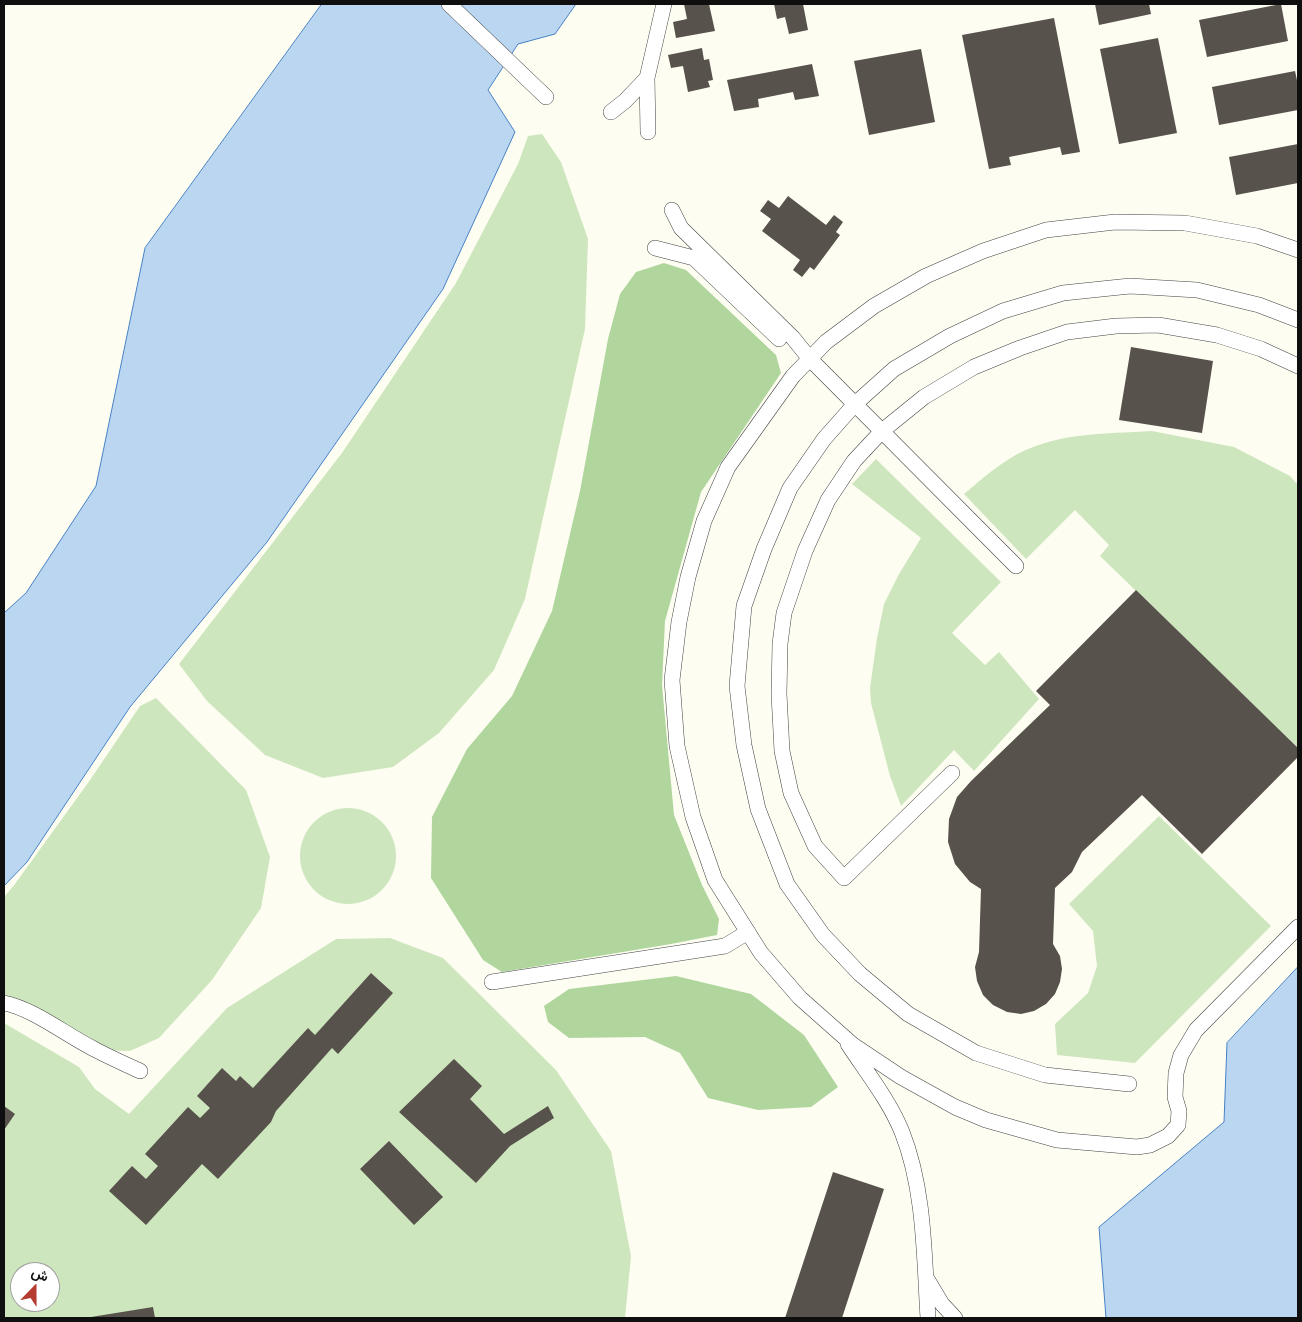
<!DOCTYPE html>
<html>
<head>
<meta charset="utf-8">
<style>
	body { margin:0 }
	#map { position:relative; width:1302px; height:1322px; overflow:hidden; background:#fefdf2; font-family:"Playfair Display",Vazirmatn,serif }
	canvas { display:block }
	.frame { position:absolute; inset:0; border:5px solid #0f0f0f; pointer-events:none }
	.north { position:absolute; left:10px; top:1262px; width:50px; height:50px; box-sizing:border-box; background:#fff; border:1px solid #9f9f9f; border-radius:50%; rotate:22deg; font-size:14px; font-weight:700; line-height:20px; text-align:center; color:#0f0f0f }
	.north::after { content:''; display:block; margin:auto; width:18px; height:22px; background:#b43c31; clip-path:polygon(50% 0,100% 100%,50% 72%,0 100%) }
</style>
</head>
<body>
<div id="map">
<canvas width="1302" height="1322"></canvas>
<div class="frame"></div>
<div class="north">ش</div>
</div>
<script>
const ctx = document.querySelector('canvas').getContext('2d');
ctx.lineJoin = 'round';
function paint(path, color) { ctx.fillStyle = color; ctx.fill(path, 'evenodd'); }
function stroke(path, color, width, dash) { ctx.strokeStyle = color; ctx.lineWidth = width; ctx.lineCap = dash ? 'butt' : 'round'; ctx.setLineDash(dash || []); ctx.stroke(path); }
paint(new Path2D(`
	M 542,134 L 561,162 L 588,239 L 585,329 L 525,599 L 494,670 L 439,733 L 393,767 L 323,778 L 265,755 L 207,701 L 179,664 L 342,453 L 456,283 L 518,164 L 528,136 Z
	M 1152,431 L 1234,447 L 1290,476 L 1298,485 L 1298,748 L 1100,556 L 1109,545 L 1075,510 L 1026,559 L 964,494 C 978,482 993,469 1009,459 C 1051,432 1104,434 1152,431 Z
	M 876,459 L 1001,582 L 952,633 L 985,665 L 999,652 L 1039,699 L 974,771 L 954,750 L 901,806 L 890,776 L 871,703 L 870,688 L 877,638 L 884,604 L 899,574 L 921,538 L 852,484 Z
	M 156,698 L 246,790 L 270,857 L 261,908 L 212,980 L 159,1038 L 130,1051 L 95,1050 L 4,994 L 4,897 L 15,884 L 90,780 L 140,706 Z
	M300 856a48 48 0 1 1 96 0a48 48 0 1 1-96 0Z
	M 1159,816 L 1271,926 L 1135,1063 L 1057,1055 L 1055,1024 L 1088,993 L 1097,966 L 1093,931 L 1069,904 Z
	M 390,938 L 443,958 L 556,1070 L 611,1151 L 631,1256 L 625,1318 L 4,1318 L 4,1023 L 79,1067 L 95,1089 L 129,1114 L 227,1008 L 336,939 ZM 20,1272 L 50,1272 L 50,1302 L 20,1302 Z`), '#cee6be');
paint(new Path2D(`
	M 664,263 L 686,270 L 776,355 L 781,373 L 701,492 L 665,621 L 662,685 L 674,815 L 702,885 L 719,919 L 717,935 L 671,944 L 502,972 L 483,960 L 431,878 L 432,817 L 467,749 L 512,696 L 552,611 L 580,491 L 608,339 L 620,294 L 636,272 Z
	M 676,976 L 751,994 L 804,1035 L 838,1087 L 811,1107 L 758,1110 L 708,1098 L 680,1053 L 645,1037 L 569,1038 L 548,1022 L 544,1006 L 569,989 Z`), '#b0d69e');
const water = new Path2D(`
	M 322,4 L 576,4 L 555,34 L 518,44 L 488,90 L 515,132 L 443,289 L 267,542 L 130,707 L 27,862 L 4,886 L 4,613 L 26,593 L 96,486 L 145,248 Z
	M 1298,967 L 1298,1318 L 1106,1318 L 1099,1227 L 1224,1122 L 1227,1043 Z`);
paint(water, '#bad6f1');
stroke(water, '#4782c3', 1);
paint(new Path2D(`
	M 684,4 L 709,4 L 715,31 L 676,38 L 673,22 L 687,19 Z
	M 774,4 L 803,4 L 808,30 L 789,34 L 785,17 L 777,19 Z
	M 1095,4 L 1149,4 L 1151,14 L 1099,25 Z
	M 1281,4 L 1288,41 L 1207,57 L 1199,20 Z
	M 1054,18 L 1080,152 L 1062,155 L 1060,147 L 1009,157 L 1011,165 L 989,169 L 962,35 Z
	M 1158,38 L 1177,133 L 1119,144 L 1100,49 Z
	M 702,48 L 704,60 L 709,59 L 713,80 L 708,81 L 710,87 L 688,92 L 683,66 L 671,68 L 668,55 Z
	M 921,49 L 935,122 L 869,135 L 854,61 Z
	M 812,64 L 819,96 L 795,100 L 793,92 L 758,99 L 759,107 L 734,111 L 727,80 Z
	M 1295,71 L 1298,85 L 1298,110 L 1219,125 L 1212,87 Z
	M 1298,144 L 1298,183 L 1236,195 L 1229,157 Z
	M 788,196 L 826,225 L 834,215 L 843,222 L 836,232 L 840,235 L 814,270 L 810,267 L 802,277 L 793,270 L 800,260 L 762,231 L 771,219 L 760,211 L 768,200 L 779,208 Z
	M 1131,347 L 1213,361 L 1202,433 L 1119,420 Z
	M 1136,590 L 1298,748 L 1298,757 L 1202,854 L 1142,795 L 1082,852 L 1072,872 L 1055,888 L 1053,944 L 1060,956 L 1062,969 L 1060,982 L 1055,994 L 1046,1004 L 1034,1011 L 1021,1014 L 1007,1012 L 993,1005 L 983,995 L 977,981 L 975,967 L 979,952 L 981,889 L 970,882 L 955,864 L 948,842 L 949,819 L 957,797 L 971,781 L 1050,705 L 1036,691 Z
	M 371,973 L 393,993 L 338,1054 L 332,1048 L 276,1111 L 271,1122 L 218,1179 L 202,1164 L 146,1225 L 109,1191 L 132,1166 L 146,1179 L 158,1166 L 145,1154 L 188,1107 L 200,1118 L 210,1108 L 197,1096 L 222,1068 L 236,1081 L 240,1076 L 253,1088 L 308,1028 L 315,1035 Z
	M 454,1059 L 482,1086 L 470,1099 L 504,1134 L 548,1106 L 554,1118 L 510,1146 L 476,1183 L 399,1112 Z
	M 4,1106 L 15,1114 L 4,1130 Z
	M 389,1141 L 443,1197 L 414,1225 L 360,1169 Z
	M 833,1172 L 884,1189 L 842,1318 L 785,1318 Z
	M 153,1307 L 155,1318 L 91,1318 L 91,1317 Z`), '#57524c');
const minor = new Path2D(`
	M 449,4 L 546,97
	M 611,112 L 625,101 L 647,78
	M 648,132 L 647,78 L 664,4
	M 672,210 L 681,228 L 793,338 L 810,359 L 1016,566
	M 655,248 L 694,258 L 779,339
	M 1298,250 L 1257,236 L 1185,223 L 1115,222 L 1046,230 L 983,251 L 926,276 L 874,306 L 826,342 L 793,376 L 728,467 L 704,521 L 688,577 L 679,622 L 672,680 L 677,746 L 693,817 L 715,880 L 761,953 L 800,998 L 853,1045 L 901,1077 L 955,1107 L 986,1120 L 1057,1140 L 1137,1147 L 1150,1145 L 1168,1136 L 1178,1125 L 1179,1111 L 1175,1097 L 1176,1073 L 1181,1055 L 1196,1030 L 1298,927
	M 952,773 L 844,878 L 815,846 L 791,793 L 782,751 L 779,694 L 780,644 L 784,613 L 805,551 L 828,500 L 854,461 L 882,431 L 924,397 L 974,367 L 1020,348 L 1067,332 L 1116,326 L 1158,325 L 1217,335 L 1261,349 L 1298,366
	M 492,982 L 725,946 L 748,932
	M 4,1003 C 34,1009 66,1035 94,1049 C 109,1057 125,1064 140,1071
	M 848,1044 C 867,1073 889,1100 902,1132 C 925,1190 924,1257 928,1318
	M 1129,1084 L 1045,1075 L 976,1053 L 908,1014 L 860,974 L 823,935 L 787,884 L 758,809 L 744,745 L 737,686 L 744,606 L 764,549 L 790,488 L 824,439 L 855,404 L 894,369 L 950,336 L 1003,311 L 1063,293 L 1130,286 L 1197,290 L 1259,305 L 1298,320
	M 927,1279 L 942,1304 L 955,1318`);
stroke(minor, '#424242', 16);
stroke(minor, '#fff', 15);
</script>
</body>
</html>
